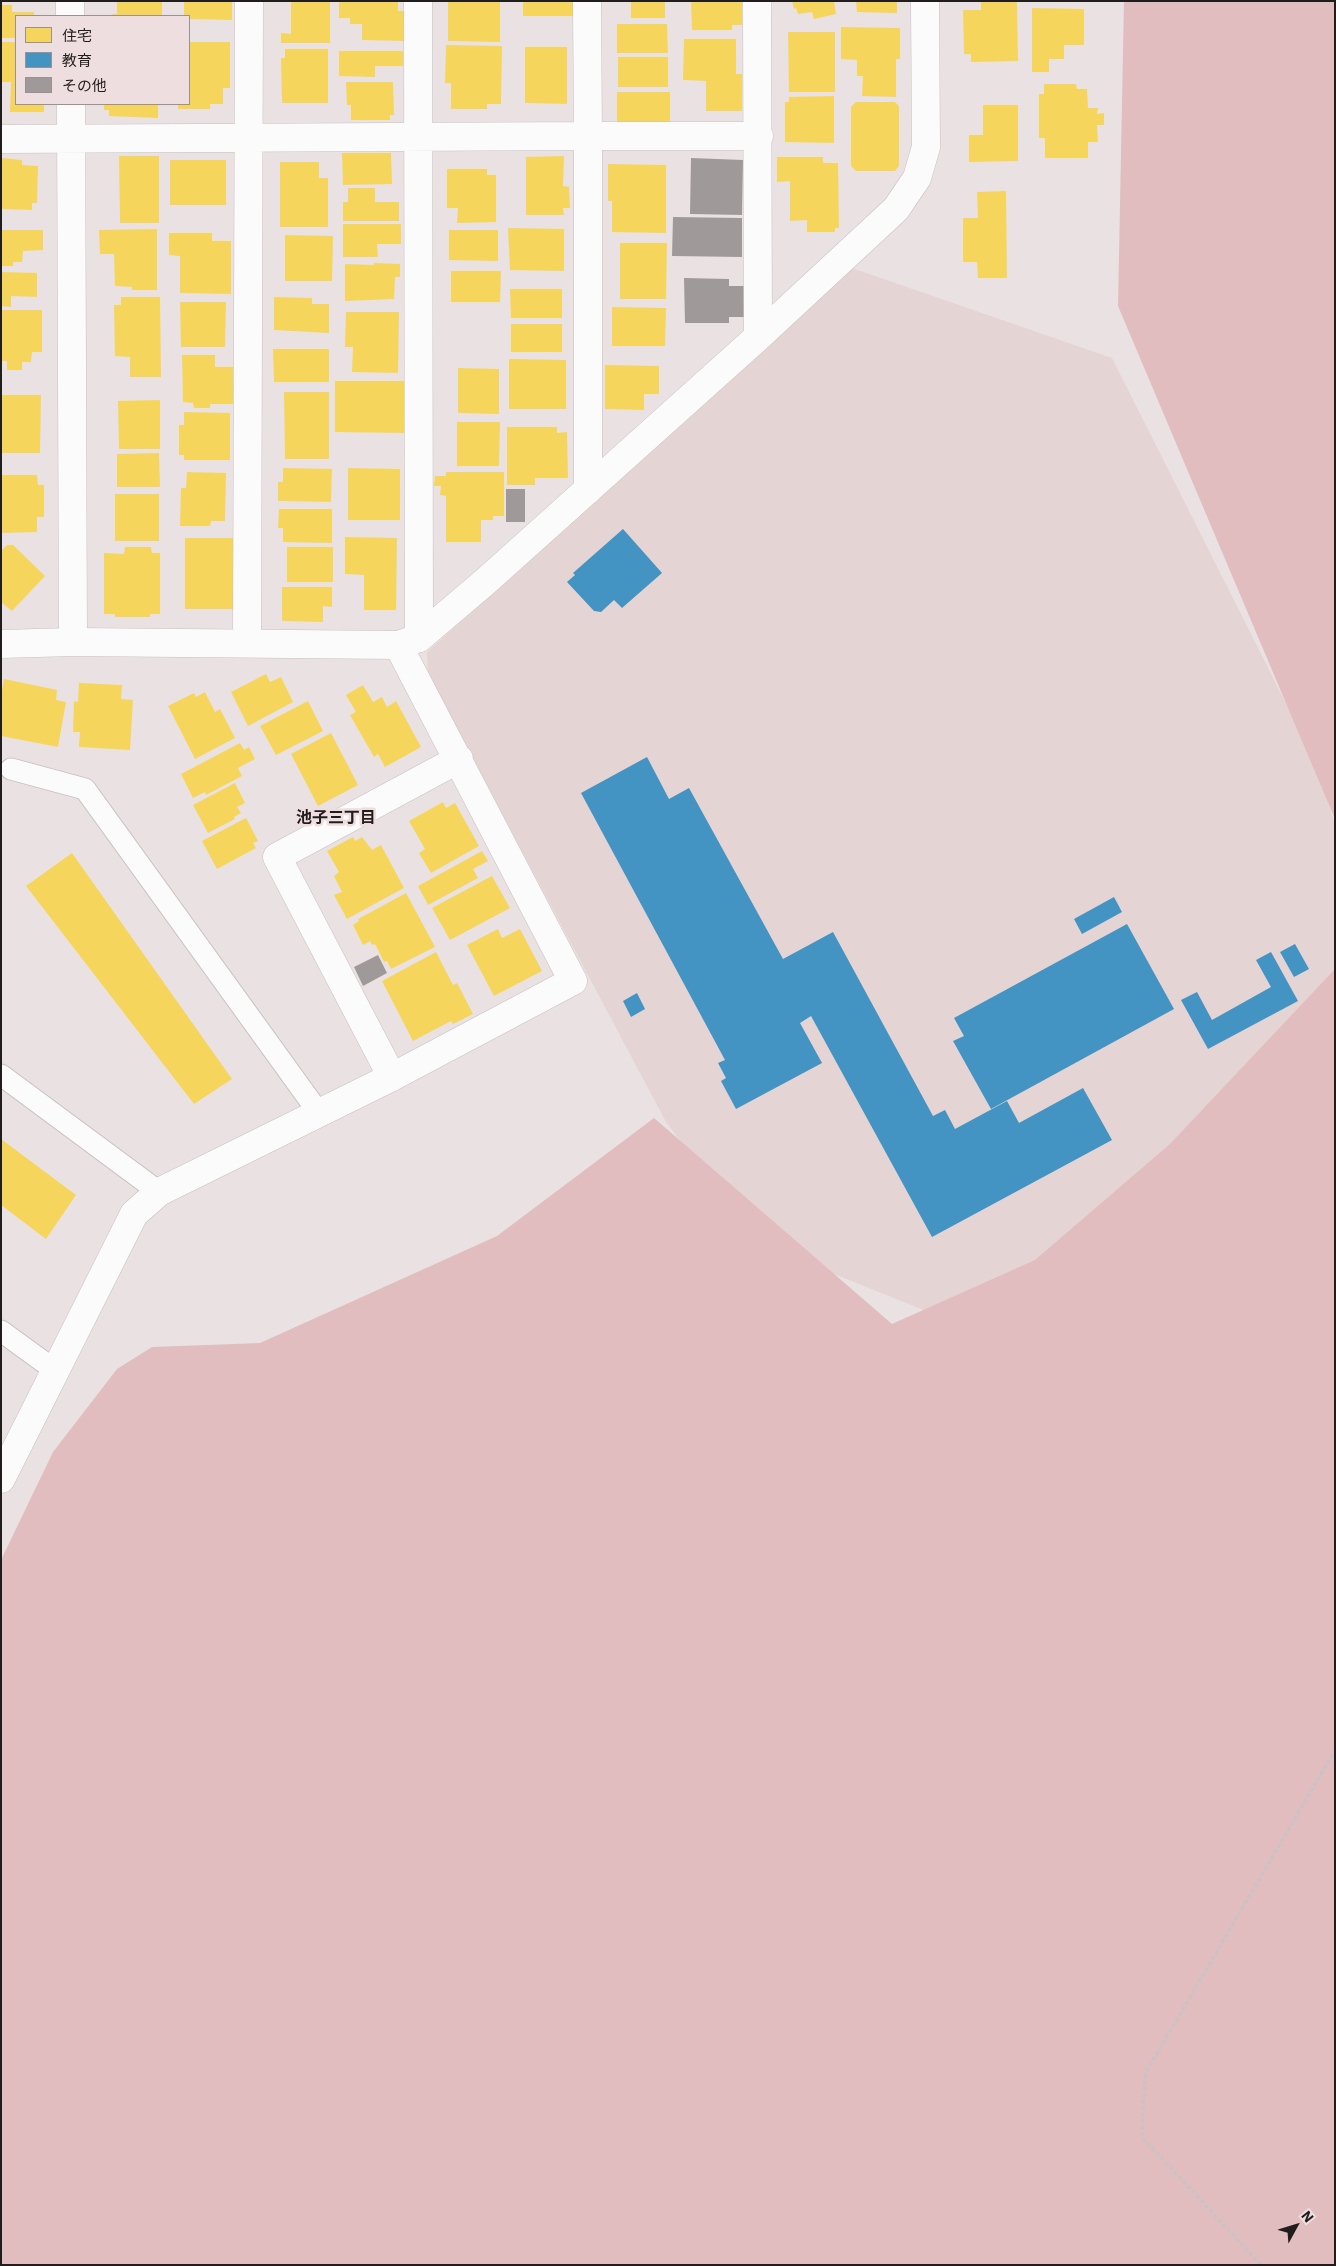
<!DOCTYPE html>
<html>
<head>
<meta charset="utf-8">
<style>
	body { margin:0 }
	#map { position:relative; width:1336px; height:2266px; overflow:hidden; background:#eae2e2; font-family:"IBM Plex Sans","Noto Sans JP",sans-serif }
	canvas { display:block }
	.frame { position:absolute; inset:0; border:2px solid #221d1d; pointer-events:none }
	.legend { position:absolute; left:15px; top:15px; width:175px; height:90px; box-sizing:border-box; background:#eededf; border:1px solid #9c9191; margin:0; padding:6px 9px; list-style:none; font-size:15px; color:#221d1d }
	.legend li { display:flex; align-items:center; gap:10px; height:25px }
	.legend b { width:25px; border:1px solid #9c9191 }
	.north { position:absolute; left:1271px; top:2201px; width:50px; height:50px; -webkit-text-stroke:4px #eededf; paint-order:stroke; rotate:51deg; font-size:14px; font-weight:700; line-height:20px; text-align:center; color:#221d1d }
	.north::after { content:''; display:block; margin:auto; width:18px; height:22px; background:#221d1d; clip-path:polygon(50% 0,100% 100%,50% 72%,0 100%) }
</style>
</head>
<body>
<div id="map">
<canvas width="1336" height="2266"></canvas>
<div class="frame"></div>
<ul class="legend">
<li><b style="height:14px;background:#f6d55c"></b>住宅</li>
<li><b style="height:14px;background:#4393c3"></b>教育</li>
<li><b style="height:14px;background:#a0999a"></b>その他</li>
</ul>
<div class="north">N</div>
</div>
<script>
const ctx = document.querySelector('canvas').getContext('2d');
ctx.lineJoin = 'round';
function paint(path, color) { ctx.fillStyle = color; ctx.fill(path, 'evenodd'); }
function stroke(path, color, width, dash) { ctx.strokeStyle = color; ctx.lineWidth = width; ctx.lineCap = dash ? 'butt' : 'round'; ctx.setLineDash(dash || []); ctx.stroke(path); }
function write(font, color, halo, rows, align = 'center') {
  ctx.font = font + ' "IBM Plex Sans","Noto Sans JP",sans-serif'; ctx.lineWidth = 5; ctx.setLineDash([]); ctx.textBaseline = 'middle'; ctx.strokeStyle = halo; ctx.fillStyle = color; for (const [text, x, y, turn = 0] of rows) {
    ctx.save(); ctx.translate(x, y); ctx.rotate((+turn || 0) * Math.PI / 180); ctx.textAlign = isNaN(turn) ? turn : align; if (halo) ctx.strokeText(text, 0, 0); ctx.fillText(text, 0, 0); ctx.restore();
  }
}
paint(new Path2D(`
	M 852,268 L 1112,358 L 1316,763 L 1335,824 L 1335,1023 L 1003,1342 L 757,1243 L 666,1122 L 428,674 L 427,652 Z`), '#e5d4d4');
paint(new Path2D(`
	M 1124,1 L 1335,1 L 1335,819 L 1118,306 Z
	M 1335,969 L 1335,2265 L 1,2265 L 1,1560 L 53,1452 L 117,1369 L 152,1347 L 260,1343 L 497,1236 L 654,1118 L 892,1324 L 1035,1260 L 1170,1144 Z`), '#e2bdbf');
paint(new Path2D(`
	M 117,1 L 162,1 L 162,16 L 113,16 L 112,14 L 117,14 Z
	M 184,1 L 232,1 L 232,20 L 189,19 L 189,16 L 184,16 Z
	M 291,1 L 330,1 L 330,43 L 281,43 L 281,33 L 291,34 Z
	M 339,1 L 398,1 L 398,11 L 407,11 L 406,41 L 362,40 L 362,24 L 350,24 L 350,18 L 339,18 Z
	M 448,1 L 500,1 L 500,42 L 448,41 Z
	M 523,1 L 573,1 L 573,16 L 523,16 Z
	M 631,1 L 665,1 L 665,18 L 631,18 Z
	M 691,1 L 742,1 L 742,25 L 732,25 L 732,30 L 692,30 Z
	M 792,1 L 834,1 L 836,14 L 814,19 L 812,12 L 798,14 L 796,8 L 794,9 Z
	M 856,1 L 897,1 L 897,13 L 857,12 Z
	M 981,1 L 1017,1 L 1018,61 L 971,62 L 971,54 L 964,54 L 963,10 L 981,10 Z
	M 1,5 L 12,5 L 12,12 L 34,12 L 34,16 L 16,16 L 16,38 L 1,38 Z
	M 1032,8 L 1084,9 L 1084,45 L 1064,45 L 1064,59 L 1049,59 L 1049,72 L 1032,72 Z
	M 617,24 L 667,24 L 668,53 L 617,53 Z
	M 841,27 L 900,28 L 900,59 L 896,59 L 896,97 L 862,96 L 863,76 L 857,76 L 857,60 L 841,59 Z
	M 788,32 L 835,32 L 835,92 L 789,92 Z
	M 684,39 L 736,39 L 736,74 L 742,74 L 742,111 L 706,111 L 706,81 L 683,80 Z
	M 1,42 L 15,42 L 16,104 L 44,104 L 44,112 L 10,112 L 11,82 L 1,82 Z
	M 189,42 L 230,42 L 230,88 L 223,88 L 223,104 L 210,104 L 210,109 L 178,109 L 178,104 L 189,104 Z
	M 446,45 L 502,46 L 501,104 L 487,104 L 487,109 L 451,109 L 451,83 L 445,83 Z
	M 525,47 L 567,47 L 567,104 L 525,103 Z
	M 285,49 L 328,49 L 328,103 L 282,103 L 281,58 L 285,58 Z
	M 339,51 L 403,51 L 403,66 L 375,66 L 375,77 L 339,76 Z
	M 618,57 L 668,57 L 668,87 L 618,87 Z
	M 346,82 L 393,82 L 394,115 L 390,115 L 390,120 L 351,120 L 351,105 L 347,105 Z
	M 1044,84 L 1076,84 L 1077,89 L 1087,89 L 1088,108 L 1098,108 L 1097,114 L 1104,113 L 1104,125 L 1097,125 L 1098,142 L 1088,142 L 1088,158 L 1045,158 L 1045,138 L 1039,138 L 1039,94 L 1044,94 Z
	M 617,92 L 670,92 L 670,122 L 617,122 Z
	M 834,96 L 834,143 L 785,142 L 785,102 L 789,102 L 789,97 Z
	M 856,102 L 895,102 L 899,106 L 899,166 L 895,171 L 856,171 L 851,166 L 851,107 Z
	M 104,104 L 158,104 L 158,118 L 109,116 L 109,110 L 104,110 Z
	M 983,105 L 1018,105 L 1018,161 L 969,162 L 969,135 L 983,135 Z
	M 342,153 L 391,153 L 392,184 L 343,185 Z
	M 119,156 L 159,156 L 159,223 L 120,223 Z
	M 564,156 L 563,186 L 569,187 L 570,208 L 563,208 L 564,215 L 526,215 L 526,157 Z
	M 777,157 L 823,157 L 823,163 L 838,163 L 839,228 L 835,228 L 835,232 L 807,232 L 807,220 L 790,221 L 790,181 L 777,182 Z
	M 1,158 L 22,160 L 22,165 L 38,166 L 37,203 L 32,203 L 32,210 L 1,209 Z
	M 170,160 L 226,160 L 226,205 L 170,205 Z
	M 280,162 L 319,162 L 319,178 L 328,178 L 328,227 L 280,227 Z
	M 608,164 L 666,165 L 666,233 L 612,232 L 612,201 L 608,201 Z
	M 447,169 L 487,169 L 487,175 L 496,175 L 496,222 L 457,223 L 458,208 L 447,208 Z
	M 348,188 L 375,188 L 375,202 L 399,202 L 399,221 L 343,221 L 343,202 L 348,202 Z
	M 1006,191 L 1007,278 L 978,278 L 977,262 L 963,262 L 963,218 L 978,218 L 977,192 Z
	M 343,224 L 401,224 L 401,244 L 377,244 L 378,257 L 343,257 Z
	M 508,228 L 564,229 L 564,271 L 510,270 Z
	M 157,229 L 157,290 L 132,290 L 132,287 L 115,286 L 114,254 L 100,254 L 99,230 Z
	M 1,230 L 43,230 L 43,250 L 23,251 L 22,262 L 13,262 L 13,266 L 1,266 Z
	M 449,230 L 498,230 L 498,261 L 449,260 Z
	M 169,233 L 212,233 L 212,241 L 231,241 L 231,294 L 180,293 L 180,256 L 169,255 Z
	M 285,235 L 333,236 L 332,281 L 285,281 Z
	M 620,243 L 667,243 L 666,299 L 620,299 Z
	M 374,263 L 400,264 L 400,277 L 395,277 L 394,299 L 345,301 L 345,264 L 374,265 Z
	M 451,271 L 501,271 L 500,302 L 451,302 Z
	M 1,272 L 37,273 L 37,297 L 11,296 L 11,307 L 1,306 Z
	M 510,289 L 562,289 L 562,318 L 511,318 Z
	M 121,297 L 160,297 L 161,377 L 130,377 L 130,357 L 115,356 L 114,305 L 121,305 Z
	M 274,297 L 312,298 L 312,304 L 329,304 L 329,333 L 274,330 Z
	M 180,302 L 226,302 L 225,347 L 181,347 Z
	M 612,307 L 666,308 L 665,346 L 612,346 Z
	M 1,310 L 42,310 L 42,352 L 32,352 L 31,362 L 22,362 L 22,370 L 7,370 L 7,361 L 1,361 Z
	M 346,312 L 399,312 L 398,373 L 352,372 L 353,347 L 345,347 Z
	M 511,324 L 562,324 L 562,352 L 511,352 Z
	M 273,349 L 329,349 L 329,382 L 274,382 Z
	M 182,355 L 215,355 L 215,367 L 233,367 L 233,404 L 210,404 L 210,408 L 194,408 L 193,403 L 183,402 Z
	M 509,359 L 566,360 L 566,409 L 509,409 Z
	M 605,365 L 659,366 L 659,394 L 644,394 L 644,410 L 605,409 Z
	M 458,368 L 499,369 L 499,414 L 458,413 Z
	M 335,381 L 405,381 L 405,433 L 335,432 Z
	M 284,392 L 329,392 L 329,459 L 285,459 Z
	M 1,395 L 41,395 L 40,453 L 1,453 Z
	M 160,400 L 160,449 L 119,449 L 118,401 Z
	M 184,412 L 230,413 L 230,460 L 184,460 L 184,455 L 179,455 L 179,425 L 184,425 Z
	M 457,422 L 500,422 L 499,466 L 457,466 Z
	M 507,427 L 557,427 L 557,433 L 567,432 L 568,478 L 535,478 L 535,485 L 507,485 Z
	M 159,453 L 160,487 L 117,487 L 117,454 Z
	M 283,468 L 332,469 L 331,502 L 278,501 L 278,482 L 283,482 Z
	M 348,468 L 400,469 L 400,520 L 348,520 Z
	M 187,472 L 226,473 L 225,521 L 211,521 L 210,526 L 180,526 L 181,488 L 186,488 Z
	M 446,472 L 504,472 L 504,516 L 493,516 L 493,520 L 481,520 L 481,542 L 446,542 L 446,496 L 440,495 L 441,486 L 434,486 L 435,476 L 446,476 Z
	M 1,475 L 37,475 L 38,485 L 44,485 L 44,517 L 37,517 L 37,532 L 1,533 Z
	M 115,494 L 159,494 L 159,541 L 115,541 Z
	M 279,509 L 332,509 L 332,543 L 283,542 L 283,528 L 278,528 Z
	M 345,537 L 397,538 L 396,610 L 364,610 L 364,575 L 345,574 Z
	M 185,538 L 234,538 L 234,609 L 185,609 Z
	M 7,545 L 13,545 L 45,576 L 12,611 L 1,602 L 1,551 Z
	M 125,547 L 151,547 L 152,553 L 160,553 L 160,614 L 150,614 L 150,617 L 115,617 L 115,614 L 104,614 L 104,553 L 124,554 Z
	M 287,547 L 333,547 L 333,582 L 287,582 Z
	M 282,587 L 332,587 L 332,607 L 323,606 L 323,622 L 282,621 Z
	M 266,674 L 270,682 L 281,677 L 293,702 L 248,726 L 231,692 Z
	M 4,679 L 57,690 L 56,700 L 66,702 L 58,747 L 1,736 L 1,696 Z
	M 79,683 L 122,685 L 121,699 L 133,700 L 130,750 L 79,747 L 80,732 L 73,732 L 74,701 L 78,702 Z
	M 363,685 L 373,702 L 382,697 L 387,707 L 396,701 L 421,747 L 385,767 L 378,754 L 374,757 L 350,715 L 356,712 L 346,695 Z
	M 205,692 L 215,712 L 220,709 L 235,738 L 195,759 L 168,706 L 194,693 L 196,697 Z
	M 308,701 L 323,731 L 276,755 L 260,726 Z
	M 331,733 L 358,785 L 318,806 L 291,754 Z
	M 240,743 L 244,750 L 249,747 L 255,759 L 238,768 L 242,776 L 206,795 L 205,792 L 193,798 L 181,774 Z
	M 235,783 L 245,803 L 237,807 L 241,813 L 234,817 L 235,819 L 208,833 L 193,805 Z
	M 443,802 L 446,808 L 455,803 L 479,846 L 431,873 L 419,853 L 425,849 L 409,821 Z
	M 246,818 L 258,841 L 253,843 L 256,848 L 217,869 L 202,841 Z
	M 353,837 L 355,841 L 362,837 L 372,850 L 381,845 L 404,888 L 347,919 L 334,895 L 342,892 L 334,876 L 339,872 L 327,851 Z
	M 482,851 L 488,861 L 473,869 L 478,878 L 428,905 L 418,886 Z
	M 72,853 L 232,1079 L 194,1104 L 26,886 Z
	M 492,876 L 510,908 L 450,940 L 432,908 Z
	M 406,893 L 435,947 L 391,969 L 387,961 L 384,962 L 375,944 L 372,945 L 370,941 L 363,945 L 353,925 L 359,921 L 358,919 Z
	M 498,929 L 502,938 L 520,929 L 542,971 L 494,996 L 467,945 Z
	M 436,952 L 453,985 L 457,983 L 473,1014 L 453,1024 L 451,1021 L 413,1041 L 382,981 Z
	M 1,1139 L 76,1195 L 46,1239 L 1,1205 Z`), '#f6d55c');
paint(new Path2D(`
	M 623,529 L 662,573 L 622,608 L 614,600 L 601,612 L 594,611 L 567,582 L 575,575 L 573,573 Z
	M 647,757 L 669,799 L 689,788 L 783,959 L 833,932 L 933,1116 L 945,1110 L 955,1129 L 1007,1101 L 1019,1123 L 1083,1088 L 1112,1140 L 932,1237 L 811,1016 L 800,1023 L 822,1063 L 736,1109 L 721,1081 L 726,1078 L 718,1063 L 725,1060 L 581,793 Z
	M 1114,897 L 1122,912 L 1082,934 L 1074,919 Z
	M 1127,924 L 1174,1009 L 991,1109 L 953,1041 L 964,1036 L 954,1018 Z
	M 1295,944 L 1309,969 L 1294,977 L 1280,952 Z
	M 1271,952 L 1298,1001 L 1208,1049 L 1181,1000 L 1197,992 L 1212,1020 L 1271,987 L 1256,960 Z
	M 637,993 L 645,1009 L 631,1017 L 623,1001 Z`), '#4393c3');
paint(new Path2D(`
	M 691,158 L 743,160 L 742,215 L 690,214 Z
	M 673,217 L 742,218 L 742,257 L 672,256 Z
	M 684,278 L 729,279 L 729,286 L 744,286 L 744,317 L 729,317 L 729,323 L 685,323 Z
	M 506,489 L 525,489 L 525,522 L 506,522 Z
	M 378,955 L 387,973 L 363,986 L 354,967 Z`), '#a0999a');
const service = new Path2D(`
	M 11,769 L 85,789 L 319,1113
	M 1,1075 L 159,1192
	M 1,1331 L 56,1371`);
const minor = new Path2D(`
	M 70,1 L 70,16
	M 418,1 L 419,638
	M 757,1 L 758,337
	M 71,104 L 73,642
	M 1,139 L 588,136 L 587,1
	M 588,490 L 588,136 L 759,136
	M 419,638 L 486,581 L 758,337 L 896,209 L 917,178 L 926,147 L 925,1
	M 247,643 L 249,1
	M 392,1077 L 277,857 L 459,759
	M 1,1479 L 134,1214 L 159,1192 L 392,1077 L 573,981 L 398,645`);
const tertiary = new Path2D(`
	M 1,644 L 73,642 L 398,645 L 419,638`);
stroke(service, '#c7c0c0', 23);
stroke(minor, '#c7c0c0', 29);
stroke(tertiary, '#c7c0c0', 29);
stroke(new Path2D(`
	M 1261,2265 L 1142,2137 L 1145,2074 L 1335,1750`), '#c6c4c4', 3, [4, 2.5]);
stroke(service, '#fcfbfb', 21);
stroke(minor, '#fcfbfb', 28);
stroke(tertiary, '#fcfbfb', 28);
write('bold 16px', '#221d1d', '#eededf', [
	["池子三丁目",336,818]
]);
</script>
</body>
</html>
